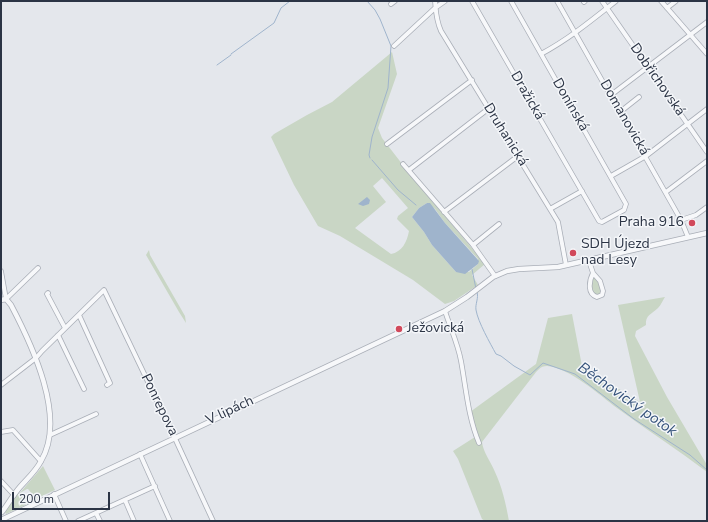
<!DOCTYPE html>
<html>
<head>
<meta charset="utf-8">
<style>
	body { margin:0 }
	#map { position:relative; width:708px; height:522px; overflow:hidden; background:#e4e7ec; font-family:"Nunito Sans",sans-serif }
	canvas { display:block }
	.frame { position:absolute; inset:0; border:2px solid #2b3445; pointer-events:none }
	.scale { position:absolute; left:12px; top:492px; width:98px; height:18px; box-sizing:border-box; border:2px solid #2b3445; border-top:0; padding-left:5px; font-size:12px; line-height:14px; white-space:nowrap; color:#2b3445; -webkit-text-stroke:3px #f4f6f9; paint-order:stroke }
</style>
</head>
<body>
<div id="map">
<canvas width="708" height="522"></canvas>
<div class="frame"></div>
<div class="scale">200 m</div>
</div>
<script>
const ctx = document.querySelector('canvas').getContext('2d');
ctx.lineJoin = 'round';
function paint(path, color) { ctx.fillStyle = color; ctx.fill(path, 'evenodd'); }
function stroke(path, color, width, dash) { ctx.strokeStyle = color; ctx.lineWidth = width; ctx.lineCap = dash ? 'butt' : 'round'; ctx.setLineDash(dash || []); ctx.stroke(path); }
function write(font, color, halo, rows, align = 'center') {
  ctx.font = font + ' "Nunito Sans",sans-serif'; ctx.lineWidth = 3; ctx.setLineDash([]); ctx.textBaseline = 'middle'; ctx.strokeStyle = halo; ctx.fillStyle = color; for (const [text, x, y, turn = 0] of rows) {
    ctx.save(); ctx.translate(x, y); ctx.rotate((+turn || 0) * Math.PI / 180); ctx.textAlign = isNaN(turn) ? turn : align; if (halo) ctx.strokeText(text, 0, 0); ctx.fillText(text, 0, 0); ctx.restore();
  }
}
paint(new Path2D(`
	M 392,52 L 397,74 L 378,128 L 382,138 L 406,169 L 485,264 L 472,275 L 478,285 L 454,301 L 445,304 L 413,280 L 340,236 L 318,226 L 294,185 L 271,137 L 274,134 L 307,115 L 332,102 ZM 382,178 L 408,208 L 398,216 L 397,219 L 409,231 C 407,242 402,252 391,254 L 355,228 L 386,202 L 373,186 ZM 427,203 L 435,209 L 445,223 L 478,259 L 478,264 L 469,272 L 456,272 L 432,245 L 424,232 L 412,217 L 419,208 Z
	M 149,250 L 150,255 L 185,316 L 186,323 L 179,312 L 146,255 Z
	M 593,277 L 598,280 L 602,290 L 599,295 L 594,295 C 592,289 590,284 593,277 Z
	M 665,297 C 663,300 661,305 658,308 C 652,314 645,315 646,325 L 636,331 L 635,336 L 667,397 L 707,465 L 707,472 C 678,450 647,430 617,408 C 600,395 568,367 547,366 C 540,366 537,371 533,376 L 482,442 C 483,452 491,462 495,472 C 502,487 506,504 509,521 L 485,521 L 482,519 L 458,459 L 453,451 L 475,437 L 470,412 L 536,364 L 548,318 L 572,314 L 582,366 L 640,402 L 618,305 Z
	M 43,466 L 55,490 L 31,501 L 30,500 L 34,496 L 28,489 L 27,489 L 20,493 L 20,495 L 25,502 L 29,501 L 30,503 L 6,514 L 5,512 L 18,493 L 19,494 Z`), '#c9d6c5');
paint(new Path2D(`
	M 367,197 L 370,200 L 369,204 L 363,206 L 358,204 Z
	M 427,203 L 430,203 L 445,223 L 479,261 L 478,264 L 465,274 L 456,272 L 432,245 L 424,232 L 412,217 L 419,208 Z`), '#9fb4cc');
stroke(new Path2D(`
	M 367,1 L 375,10 L 380,19 L 391,46 L 388,88 L 372,137 L 369,155 L 370,158
	M 231,54 L 274,23 L 281,8 L 290,1
	M 217,65 L 231,55
	M 372,160 L 398,190 L 416,205
	M 472,269 L 476,289
	M 477,292 C 479,298 475,304 476,310 C 478,322 490,343 496,354 L 501,356 L 514,366 L 530,375 L 543,363 L 575,374 L 634,419 L 690,455 L 707,470`), '#9fb4cc', 1);
const minor = new Path2D(`
	M 435,1 C 436,12 436,20 441,31 L 558,222 L 566,265
	M 472,1 L 599,221 L 602,222 L 624,210 L 626,204 L 511,1
	M 557,1 L 681,220 L 688,237
	M 602,1 L 707,152
	M 661,1 L 707,54
	M 584,2 L 585,1
	M 391,4 L 395,1
	M 667,8 L 676,1
	M 394,46 L 435,8 L 445,1
	M 541,54 C 569,39 592,20 616,1
	M 611,95 L 707,22
	M 620,112 L 639,97
	M 387,144 L 472,80
	M 403,164 L 473,245 L 495,276
	M 409,170 L 488,109
	M 611,176 L 646,156 L 707,109
	M 666,192 L 707,161
	M 550,209 L 582,191
	M 444,212 L 518,156
	M 681,220 L 696,215 L 707,207
	M 473,245 L 499,224
	M 589,261 L 593,273 L 600,281 L 603,291 L 602,295 L 597,297 C 587,294 589,281 593,273
	M 1,271 L 6,299
	M 48,293 L 47,294 L 65,328
	M 6,299 L 38,268
	M 445,311 C 450,327 458,344 461,361 C 466,388 468,417 479,443
	M 79,315 L 110,383 L 107,385
	M 58,335 L 84,389
	M 1,385 L 36,358 L 42,351 L 104,290 L 173,434 L 213,521
	M 1,432 L 13,430 L 38,458 L 41,461
	M 50,435 L 96,414
	M 140,454 L 170,521
	M 1,481 L 14,495
	M 54,494 L 66,521
	M 125,500 L 134,521
	M 96,513 L 100,521
	M 78,521 L 155,486`);
const tertiary = new Path2D(`
	M 1,300 L 6,299 L 11,305 C 32,345 67,418 41,461 C 36,471 27,479 20,487 C 13,495 8,504 2,512
	M 1,520 L 445,311 L 467,297 L 493,277 L 507,271 L 519,269 L 558,267 L 707,233`);
stroke(minor, '#a9aeb7', 5.5);
stroke(tertiary, '#a9aeb7', 6);
stroke(minor, '#f7f8fa', 4);
stroke(tertiary, '#f7f8fa', 4.5);
for (const [x, y, r, color] of [
	[692,223,4,"#d1495b"],
	[573,253,4,"#d1495b"],
	[399,329,4,"#d1495b"]
]) { const dot = new Path2D(); dot.arc(x, y, r, 0, 2 * Math.PI); ctx.fillStyle = color; ctx.fill(dot); stroke(dot, '#f4f6f9', 1.5); }
write('14px', '#2b3445', '#f4f6f9', [
	["Dobřichovská",657,80,55],
	["Dražická",527,96,60],
	["Donínská",570,105,60],
	["Domanovická",624,118,60],
	["Druhanická",505,135,58],
	["Ponrepova",159,405,64],
	["V lipách",230,411,-25]
]);
write('14px', '#2b3445', '#f4f6f9', [
	["Praha 916",684,223,"right"],
	["SDH Újezd",581,245],
	["nad Lesy",581,261],
	["Ježovická",407,329]
], 'left');
write('italic 15px', '#34527a', '#f4f6f9', [
	["Běchovický potok",627,400,35]
]);
</script>
</body>
</html>
